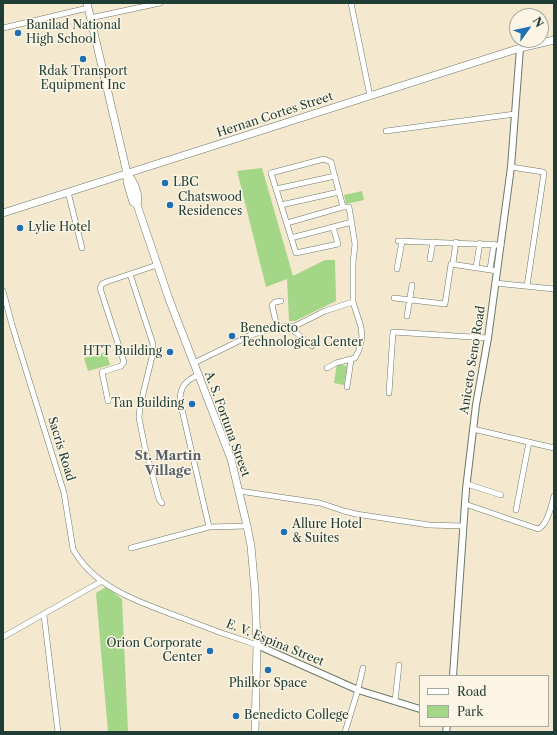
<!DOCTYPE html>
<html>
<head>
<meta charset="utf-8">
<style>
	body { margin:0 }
	#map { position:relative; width:557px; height:735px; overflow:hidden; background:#f4e8cf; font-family:"Libre Caslon Text",serif }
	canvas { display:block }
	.frame { position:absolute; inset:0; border:4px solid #1f3d34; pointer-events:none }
	.legend { position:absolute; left:419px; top:675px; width:130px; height:52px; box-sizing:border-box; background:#fcf5e5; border:1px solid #a4ab9e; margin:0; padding:5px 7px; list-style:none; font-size:12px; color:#1f3d34 }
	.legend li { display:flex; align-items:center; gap:8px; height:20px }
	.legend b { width:20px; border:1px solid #a4ab9e }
	.north { position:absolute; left:509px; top:8px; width:40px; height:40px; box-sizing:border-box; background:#fcf5e5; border:1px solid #a4ab9e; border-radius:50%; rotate:57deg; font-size:11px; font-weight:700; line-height:16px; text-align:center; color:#1f3d34 }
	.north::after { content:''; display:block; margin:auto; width:14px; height:18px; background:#1f6fb2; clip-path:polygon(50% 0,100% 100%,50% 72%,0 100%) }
</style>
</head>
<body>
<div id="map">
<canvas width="557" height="735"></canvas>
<div class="frame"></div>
<ul class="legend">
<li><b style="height:5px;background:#fff"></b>Road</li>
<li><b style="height:11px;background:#a3d686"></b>Park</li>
</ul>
<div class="north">N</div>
</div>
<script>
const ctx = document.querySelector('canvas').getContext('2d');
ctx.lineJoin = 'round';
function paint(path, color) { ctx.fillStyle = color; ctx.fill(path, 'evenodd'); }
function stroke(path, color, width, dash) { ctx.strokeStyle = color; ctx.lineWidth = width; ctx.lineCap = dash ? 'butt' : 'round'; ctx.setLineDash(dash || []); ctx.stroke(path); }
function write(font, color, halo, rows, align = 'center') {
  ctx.font = font + ' "Libre Caslon Text",serif'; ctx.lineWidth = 3; ctx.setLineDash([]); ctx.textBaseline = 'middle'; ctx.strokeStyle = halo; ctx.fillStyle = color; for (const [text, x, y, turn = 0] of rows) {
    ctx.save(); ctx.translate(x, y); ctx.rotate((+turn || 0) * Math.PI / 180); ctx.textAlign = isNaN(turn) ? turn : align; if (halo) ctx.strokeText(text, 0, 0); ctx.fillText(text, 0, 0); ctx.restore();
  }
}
paint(new Path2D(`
	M 262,168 L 293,276 L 325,260 L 335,260 L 336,301 L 295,321 L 289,321 L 287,279 L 266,287 L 237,171 Z
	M 362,191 L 364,200 L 346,204 L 344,195 Z
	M 106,352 L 110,365 L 88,371 L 84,358 Z
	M 337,364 L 347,366 L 344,385 L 334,383 Z
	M 106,587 L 122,599 L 128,732 L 108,732 L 96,593 Z`), '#a3d686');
const minor = new Path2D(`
	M 351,3 L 370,96
	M 90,18 L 160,3
	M 3,28 L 88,8
	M 386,131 L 515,114
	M 511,167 L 543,172 L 544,173 L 527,286
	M 276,189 L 335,176
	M 68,192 L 82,248
	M 281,205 L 339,192
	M 287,223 L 343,207 L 349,207 L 355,244 L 353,263 L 353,302 L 361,327 L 362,337 L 359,350 L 355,358 L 336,363 L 327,368
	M 333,227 L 338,244 L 296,253 L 271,173 L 324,159 L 331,162 L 343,207
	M 291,238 L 352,222
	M 398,241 L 501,245
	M 430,259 L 433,242
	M 453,263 L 456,242
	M 476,267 L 480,243
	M 397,269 L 402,241
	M 490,269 L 494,244
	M 130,274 L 153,344 L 152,357 L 140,406 L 139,418 L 145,448 L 159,499 L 162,503
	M 495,283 L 554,289
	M 3,291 L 12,325 L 64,493 L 73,549 C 95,589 142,603 182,618 C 207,628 232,637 257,645
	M 394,298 L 445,304 L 451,264 L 497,271
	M 407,316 L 412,285
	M 277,327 L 272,305 L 275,302 L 281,301
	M 289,327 L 312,346
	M 194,363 L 251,335 L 277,327 L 295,326 L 325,311 L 353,302
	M 198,375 C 185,381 180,387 180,401 L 209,527
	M 347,387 L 351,360
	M 389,393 L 393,332 L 488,338
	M 108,401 L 102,372 L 121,366 L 124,362 L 100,288 L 102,284 L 106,282 L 157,265
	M 473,429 L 554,448
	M 467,484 L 501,495
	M 239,491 L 320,503 L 344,511 L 356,514 L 429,525 L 463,526
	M 465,504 L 538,529 C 547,526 552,504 554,496
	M 516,510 L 529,442
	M 131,548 L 209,527 L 247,526
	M 44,615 L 58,732
	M 3,637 L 102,581
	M 395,701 L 399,665
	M 345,732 L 357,693 L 363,668`);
const tertiary = new Path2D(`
	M 257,645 L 358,690 L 420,709
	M 453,676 L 466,489 L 476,405 L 488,338 L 511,167 L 520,48
	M 446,732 L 447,726`);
const secondary = new Path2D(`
	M 87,3 L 127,173 L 127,182 L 133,202 L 137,204
	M 127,173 C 134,182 140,194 137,205 L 169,299 L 231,459 L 247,526 L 251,546 L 255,591 L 257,645 L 255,732
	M 3,213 L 520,48 L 554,40`);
stroke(minor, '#6a796a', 6);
stroke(tertiary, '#6a796a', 8);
stroke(secondary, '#6a796a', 8);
stroke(minor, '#fff', 5);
stroke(tertiary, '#fff', 6);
stroke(secondary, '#fff', 7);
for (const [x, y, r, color] of [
	[18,33,4,"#1f6fb2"],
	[83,59,4,"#1f6fb2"],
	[165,183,4,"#1f6fb2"],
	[170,205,4,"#1f6fb2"],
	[20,228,4,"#1f6fb2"],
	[232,336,4,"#1f6fb2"],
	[170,352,4,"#1f6fb2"],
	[192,404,4,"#1f6fb2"],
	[284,532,4,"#1f6fb2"],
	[210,651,4,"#1f6fb2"],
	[268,670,4,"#1f6fb2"],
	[236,716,4,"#1f6fb2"]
]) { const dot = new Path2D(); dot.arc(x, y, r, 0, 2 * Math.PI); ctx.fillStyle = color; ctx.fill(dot); stroke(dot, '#fcf5e5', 1.5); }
write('12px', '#1f3d34', '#fcf5e5', [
	["Banilad National",26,26],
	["High School",26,40],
	["Rdak Transport",83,72,"center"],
	["Equipment Inc",83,86,"center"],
	["LBC",173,183],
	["Chatswood",178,198],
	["Residences",178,212],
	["Lylie Hotel",28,228],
	["Benedicto",240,329],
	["Technological Center",240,343],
	["HTT Building",162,352,"right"],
	["Tan Building",184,404,"right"],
	["Allure Hotel",292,525],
	["& Suites",292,539],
	["Orion Corporate",202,644,"right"],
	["Center",202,658,"right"],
	["Philkor Space",268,684,"center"],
	["Benedicto College",244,716]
], 'left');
write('12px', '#1f3d34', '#fcf5e5', [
	["Hernan Cortes Street",275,115,-18],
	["Aniceto Seno Road",473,360,-81],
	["A. S. Fortuna Street",227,424,70],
	["Sacris Road",61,449,73],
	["E. V. Espina Street",275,643,22]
]);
write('bold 13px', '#535f6a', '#fcf5e5', [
	["St. Martin",168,456],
	["Village",168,471]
]);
</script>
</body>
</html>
